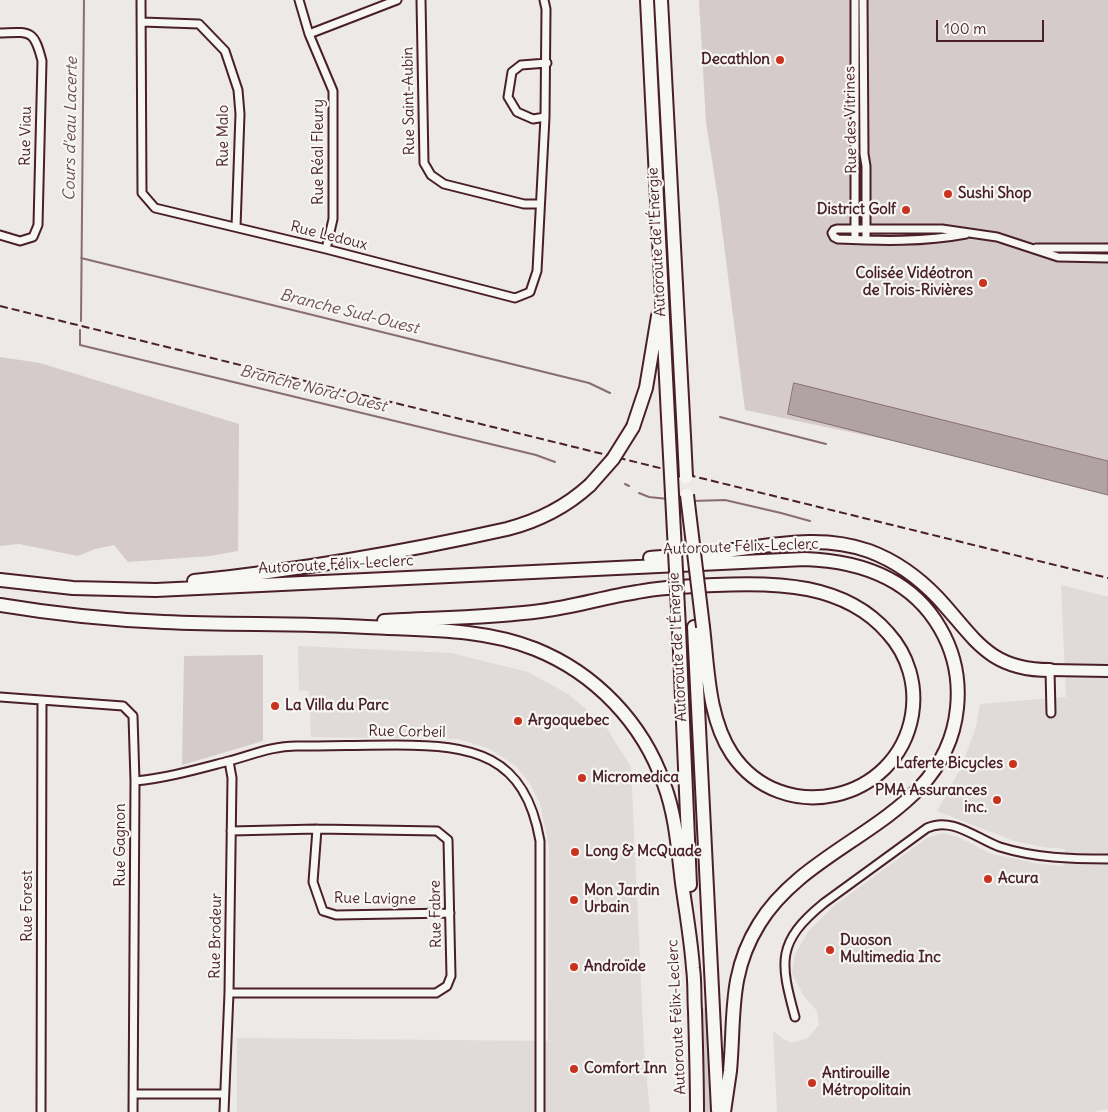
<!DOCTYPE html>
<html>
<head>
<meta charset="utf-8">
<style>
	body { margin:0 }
	#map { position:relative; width:1108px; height:1112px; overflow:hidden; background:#ece9e6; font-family:Delius,sans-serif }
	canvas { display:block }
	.scale { position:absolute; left:936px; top:20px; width:108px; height:22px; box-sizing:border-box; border:2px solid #4a1f2b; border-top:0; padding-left:6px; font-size:15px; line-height:18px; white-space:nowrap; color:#4a1f2b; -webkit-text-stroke:4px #f6f6f2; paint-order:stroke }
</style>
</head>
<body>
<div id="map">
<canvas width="1108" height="1112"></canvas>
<div class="scale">100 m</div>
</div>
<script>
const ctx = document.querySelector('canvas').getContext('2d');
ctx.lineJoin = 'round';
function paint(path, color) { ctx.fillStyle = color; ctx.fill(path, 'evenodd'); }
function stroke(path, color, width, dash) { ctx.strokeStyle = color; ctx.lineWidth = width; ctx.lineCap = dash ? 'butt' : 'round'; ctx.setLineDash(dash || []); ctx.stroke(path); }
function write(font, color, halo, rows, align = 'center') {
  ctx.font = font + ' Delius,sans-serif'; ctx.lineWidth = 4.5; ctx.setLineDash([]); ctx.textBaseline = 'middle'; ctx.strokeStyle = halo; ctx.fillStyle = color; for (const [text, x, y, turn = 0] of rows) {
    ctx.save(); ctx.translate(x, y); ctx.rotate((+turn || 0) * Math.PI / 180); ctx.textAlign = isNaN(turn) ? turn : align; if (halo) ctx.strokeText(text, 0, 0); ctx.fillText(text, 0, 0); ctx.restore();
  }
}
paint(new Path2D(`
	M 1061,585 L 1108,597 L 1108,1109 L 1092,1112 L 777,1112 L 773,1031 L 783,1039 L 792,1043 L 808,1038 L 819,1025 L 817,1011 L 803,995 L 792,973 L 795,954 L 809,931 L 835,905 L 927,838 L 942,833 L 958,837 L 992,854 L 1040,864 L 1064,866 L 1065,849 L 1043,847 L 1014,841 L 937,811 L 961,768 L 976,727 L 980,704 L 1066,697 Z
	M 298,646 L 451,653 L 528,672 L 568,694 L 604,724 L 631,767 L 644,1050 L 650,1112 L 237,1112 L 237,1038 L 548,1041 L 549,847 L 540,803 L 530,784 L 516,766 L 488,748 L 458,739 L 311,737 L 309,691 L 299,690 Z`), '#e0dad8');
paint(new Path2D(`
	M 699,0 L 1108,0 L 1108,486 L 745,410 L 719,205 L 706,122 Z
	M 0,357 L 40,363 L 239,424 L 238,551 L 210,556 L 128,562 L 114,545 L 95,549 L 78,556 L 19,544 L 0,546 Z
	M 263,655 L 263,741 L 182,765 L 184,656 Z
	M 708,1006 L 712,1112 L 705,1112 L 703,1008 Z`), '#d4cbca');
const water = new Path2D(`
	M 794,383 L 1108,461 L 1108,495 L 788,414 Z`);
paint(water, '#b1a2a3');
stroke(water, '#886e73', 1);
stroke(new Path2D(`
	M 81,258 L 589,383 L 610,393
	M 81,321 L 84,0
	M 80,330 L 80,345 L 536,455 L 555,462
	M 720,417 L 826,444
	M 625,484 L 629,486
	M 639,493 L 649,497 L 668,499
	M 692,501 L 725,500 L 781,513 L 810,521`), '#886e73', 2);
const street = new Path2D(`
	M 141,0 L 142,193 L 155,208 L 326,249 L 515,298 L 530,292 L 537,271 L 545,117 L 546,9 L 544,0
	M 299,0 L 309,34 L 333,91 L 333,219 L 326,249
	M 421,0 L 424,163 L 431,175 L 444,184 L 524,204 L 540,204
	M 855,0 L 855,239
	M 863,0 L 864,154 L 866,166 L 866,239
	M 142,22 L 199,24 L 225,51 L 238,90 L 240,114 L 236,227
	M 0,33 C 30,32 34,29 42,61 L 38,225 L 33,237 L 20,241 L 0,235
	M 309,34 L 397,0
	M 545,117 L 533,119 L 517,112 L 508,97 L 512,72 L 521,65 L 547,63
	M 966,234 C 924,242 881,241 838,239 L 834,237 L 832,233 L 834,230 L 837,229 L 942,229 L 997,237 L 1058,257 L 1108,258
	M 1036,248 L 1108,248
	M 1050,670 L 1051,713
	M 0,697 L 123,706 L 133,716 L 135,781 L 133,1112
	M 135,781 C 167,778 198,769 229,761 C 252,755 272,746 296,746 C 330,746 363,745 396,745 C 473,745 525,754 540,841 L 540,1112
	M 317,829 L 313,882 L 323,911 L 336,915 L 450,913
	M 229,993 L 436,993 L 447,986 L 451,976 L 448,840 L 437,831 L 317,829 L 231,831
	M 795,1017 C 780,962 776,942 824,903 L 927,828 C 952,816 977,839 1000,847 C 1035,858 1071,859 1108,859
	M 133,1094 L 224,1094
	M 41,1112 L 42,701
	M 224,1112 L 229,993 L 232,778 L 229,761`);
const secondary = new Path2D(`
	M 1050,670 L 1108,671`);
const highway = new Path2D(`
	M 647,0 L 669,437
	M 661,0 L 684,436
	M 633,427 L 646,388 L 658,316
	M 650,558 C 675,556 701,554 726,551 C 774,545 822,534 869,551 C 896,561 918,577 938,598 C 975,638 988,670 1050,670
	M 0,580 L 73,588 L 156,590 L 805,559 C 860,561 911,578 940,628 C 954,652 960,679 957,708 C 946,821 811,838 759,924 C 728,974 735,1016 730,1071 C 728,1085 726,1098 724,1112
	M 194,581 C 299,570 404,552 507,529 C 538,521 566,507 590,485
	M 0,605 C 54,614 109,620 164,622 C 232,625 300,623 367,627 C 423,630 483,628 535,649 C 595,673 643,723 664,784 C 676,816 678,850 682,883 C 686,912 691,940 693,968 C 695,982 694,997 695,1011 C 696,1044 697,1078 697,1112
	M 384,621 C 436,618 489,618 541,611 C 573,607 605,597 637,592 C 663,587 689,586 715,585 C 775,582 845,583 888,633 C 908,655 917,685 912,715 C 897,802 782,828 732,754 C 708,718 708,669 703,627
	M 694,627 L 718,1110
	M 679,628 L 690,885`);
stroke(street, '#4a1f2b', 11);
stroke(secondary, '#4a1f2b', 14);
stroke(highway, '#4a1f2b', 16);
stroke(street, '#f6f6f2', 7);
stroke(secondary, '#f6f6f2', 10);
stroke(highway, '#f6f6f2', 12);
stroke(new Path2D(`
	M 0,306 L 1108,578`), '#4a1f2b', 2, [8, 4]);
const highwayBridge = new Path2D(`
	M 684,436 L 686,477
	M 669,437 L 679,628
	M 590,485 L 613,459 L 633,427
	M 687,495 L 703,627`);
stroke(highwayBridge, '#4a1f2b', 16, []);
stroke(highwayBridge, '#f6f6f2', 12);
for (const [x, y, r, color] of [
	[780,60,5,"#c8321e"],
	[948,194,5,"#c8321e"],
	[906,210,5,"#c8321e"],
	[983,283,5,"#c8321e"],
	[275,706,5,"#c8321e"],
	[518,721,5,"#c8321e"],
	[1013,764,5,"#c8321e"],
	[582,778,5,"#c8321e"],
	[997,800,5,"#c8321e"],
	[575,852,5,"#c8321e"],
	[988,879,5,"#c8321e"],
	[574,900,5,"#c8321e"],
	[830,950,5,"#c8321e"],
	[574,967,5,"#c8321e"],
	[574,1069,5,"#c8321e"],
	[812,1083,5,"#c8321e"]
]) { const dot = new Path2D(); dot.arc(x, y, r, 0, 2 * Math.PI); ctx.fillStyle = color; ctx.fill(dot); stroke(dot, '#f6f6f2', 2); }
write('bold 15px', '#4a1f2b', '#f6f6f2', [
	["Decathlon",770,60,"right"],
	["Sushi Shop",958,194],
	["District Golf",896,210,"right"],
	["Colisée Vidéotron",973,274,"right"],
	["de Trois-Rivières",973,291,"right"],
	["La Villa du Parc",285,706],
	["Argoquebec",528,721],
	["Laferte Bicycles",1003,764,"right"],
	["Micromedica",592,778],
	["PMA Assurances",987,791,"right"],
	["inc.",987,808,"right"],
	["Long & McQuade",585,852],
	["Acura",998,879],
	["Mon Jardin",584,891],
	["Urbain",584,908],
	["Duoson",840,941],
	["Multimedia Inc",840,958],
	["Androïde",584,967],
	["Comfort Inn",584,1069],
	["Antirouille",822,1074],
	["Métropolitain",822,1091]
], 'left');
write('15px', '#4a1f2b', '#f6f6f2', [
	["Rue Saint-Aubin",409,101,-91],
	["Rue des Vitrines",851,120,-91],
	["Rue Viau",26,136,-89],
	["Rue Malo",224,136,-90],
	["Rue Réal Fleury",319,152,-90],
	["Rue Ledoux",329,236,14],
	["Autoroute de l'Énergie",657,242,-93],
	["Autoroute Félix-Leclerc",741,547,-2],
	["Autoroute Félix-Leclerc",336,565,-3],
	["Autoroute de l'Énergie",678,647,-93],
	["Rue Corbeil",407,732,1],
	["Rue Gagnon",121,845,-90],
	["Rue Lavigne",375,899,1],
	["Rue Forest",28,906,-90],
	["Rue Fabre",436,914,-91],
	["Rue Brodeur",216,936,-89],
	["Autoroute Félix-Leclerc",677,1017,-93]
]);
write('italic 16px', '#6e4d55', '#f6f6f2', [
	["Cours d'eau Lacerte",71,129,-89],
	["Branche Sud-Ouest",349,312,14],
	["Branche Nord-Ouest",313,389,14]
]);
</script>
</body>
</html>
